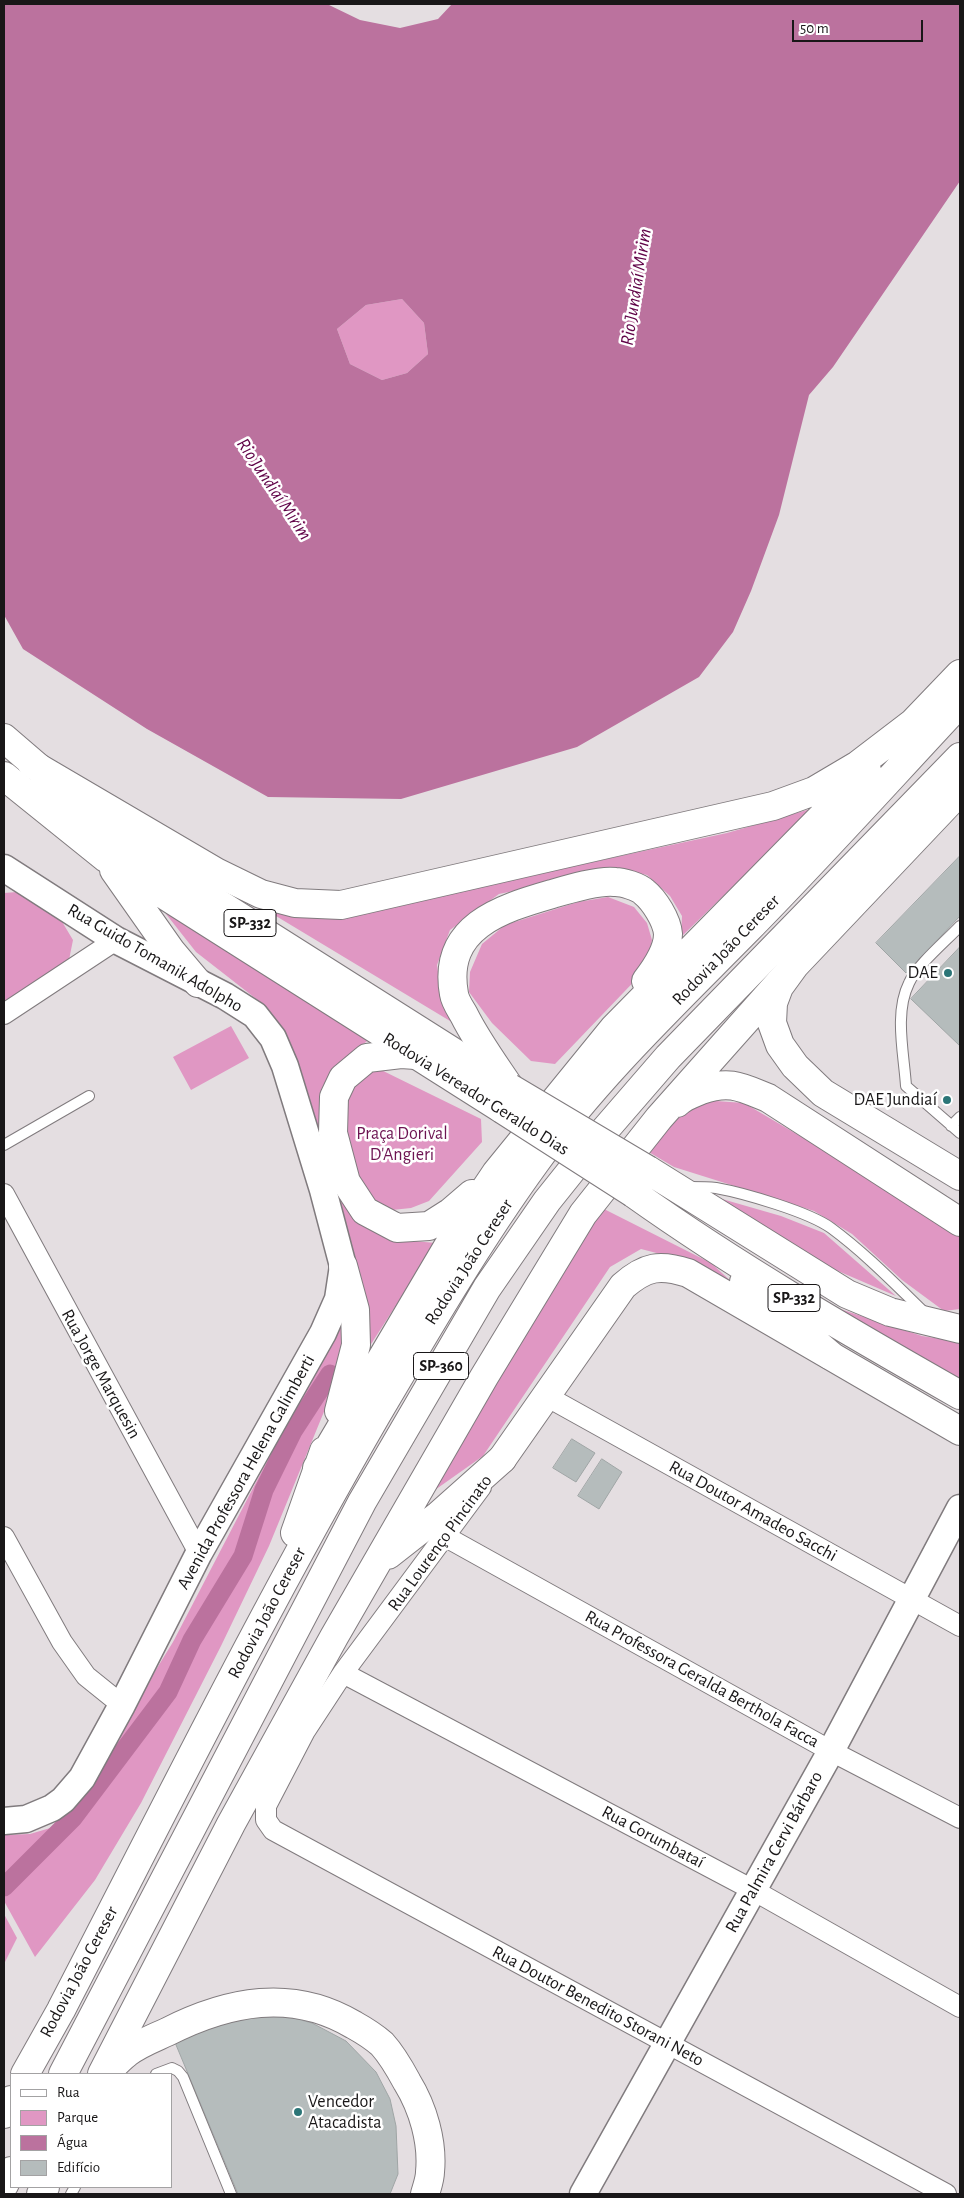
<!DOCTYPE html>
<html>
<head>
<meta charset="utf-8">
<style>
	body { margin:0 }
	#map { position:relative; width:964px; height:2198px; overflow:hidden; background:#e4dee1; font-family:"Alegreya Sans",sans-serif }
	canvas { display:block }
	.frame { position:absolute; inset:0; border:5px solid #191718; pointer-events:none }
	.legend { position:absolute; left:10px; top:2073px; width:162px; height:115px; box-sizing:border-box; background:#fff; border:1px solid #a3a2a3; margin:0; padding:6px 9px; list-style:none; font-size:15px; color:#191718 }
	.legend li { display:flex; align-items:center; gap:10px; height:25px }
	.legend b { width:25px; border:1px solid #a3a2a3 }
	.scale { position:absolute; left:792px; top:20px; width:131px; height:22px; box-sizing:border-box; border:2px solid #191718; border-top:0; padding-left:6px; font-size:15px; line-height:18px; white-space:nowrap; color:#191718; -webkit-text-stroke:4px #fff; paint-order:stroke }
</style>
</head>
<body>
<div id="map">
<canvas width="964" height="2198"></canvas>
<div class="frame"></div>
<ul class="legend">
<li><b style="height:6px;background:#fff"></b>Rua</li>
<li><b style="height:14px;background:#e097c3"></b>Parque</li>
<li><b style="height:14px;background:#bb729e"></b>Água</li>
<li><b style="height:14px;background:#b5bcbc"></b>Edifício</li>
</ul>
<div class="scale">50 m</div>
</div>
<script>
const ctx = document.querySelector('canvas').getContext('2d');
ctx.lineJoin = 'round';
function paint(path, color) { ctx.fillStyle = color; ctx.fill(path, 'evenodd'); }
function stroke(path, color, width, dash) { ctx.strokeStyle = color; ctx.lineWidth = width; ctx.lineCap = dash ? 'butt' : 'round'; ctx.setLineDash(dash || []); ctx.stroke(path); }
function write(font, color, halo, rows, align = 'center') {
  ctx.font = font + ' "Alegreya Sans",sans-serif'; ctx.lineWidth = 5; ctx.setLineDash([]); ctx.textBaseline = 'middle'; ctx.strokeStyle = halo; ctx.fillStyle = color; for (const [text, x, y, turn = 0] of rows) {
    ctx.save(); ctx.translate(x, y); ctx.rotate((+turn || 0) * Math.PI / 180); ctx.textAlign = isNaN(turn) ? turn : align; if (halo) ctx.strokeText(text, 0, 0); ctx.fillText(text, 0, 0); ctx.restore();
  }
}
paint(new Path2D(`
	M 402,299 L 424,323 L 428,354 L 407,373 L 382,380 L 350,364 L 337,329 L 366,305 Z
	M 814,808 L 681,937 L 682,916 L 670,896 L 647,875 L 618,869 L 499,894 L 450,930 L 437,965 L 442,998 L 460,1027 L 266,910 L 300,917 L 342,916 L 727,833 Z
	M 17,892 L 61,920 L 73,940 L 68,965 L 4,1003 L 4,893 Z
	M 608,897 L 634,907 L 647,923 L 652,940 L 647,968 L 555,1064 L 531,1061 L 492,1023 L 469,992 L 470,972 L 482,944 L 505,925 L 578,902 Z
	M 168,907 L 371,1038 L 342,1061 L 324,1090 L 321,1124 L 390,1239 L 436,1243 L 364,1355 L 289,1050 L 264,1005 L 196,952 L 166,914 Z
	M 231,1026 L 249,1058 L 191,1090 L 173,1057 Z
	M 371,1065 L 481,1119 L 482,1142 L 429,1201 L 411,1208 L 392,1210 L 373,1205 L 349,1169 L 342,1094 Z
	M 702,1100 L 744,1103 L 954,1227 L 960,1234 L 960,1309 L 944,1311 L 902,1280 L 852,1234 L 814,1211 L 674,1167 L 637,1145 Z
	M 715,1197 L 781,1216 L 824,1233 L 896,1296 L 831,1268 Z
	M 602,1208 L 711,1263 L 757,1305 L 684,1260 L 641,1249 L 610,1267 L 483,1456 L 408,1509 Z
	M 831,1306 L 922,1336 L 960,1342 L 960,1384 Z
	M 343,1315 L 348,1353 L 269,1546 L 221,1646 L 141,1803 L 95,1880 L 35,1957 L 4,1901 L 4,1835 L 30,1834 L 57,1826 L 73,1810 L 104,1770 L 130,1712 L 173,1642 Z
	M 4,1914 L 17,1938 L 4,1964 Z`), '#e097c3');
paint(new Path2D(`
	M 4,4 L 327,4 L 360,20 L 400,28 L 438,19 L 452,4 L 960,4 L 960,181 L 833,367 L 809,395 L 779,515 L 751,591 L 733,632 L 699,677 L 577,747 L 401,799 L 268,797 L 147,729 L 23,649 L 4,615 ZM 402,299 L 424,323 L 428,354 L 407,373 L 382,380 L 350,364 L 337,329 L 366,305 Z`), '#bb729e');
stroke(new Path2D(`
	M 4,1887 L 73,1818 L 168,1692 L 192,1640 L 243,1556 L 264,1490 L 293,1431 L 330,1374`), '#bb729e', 19);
const building = new Path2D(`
	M 960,856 L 960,916 L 906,973 L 876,943 Z
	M 960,947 L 960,1046 L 911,999 Z
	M 572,1439 L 595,1453 L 576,1482 L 553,1468 Z
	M 602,1459 L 622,1472 L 599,1509 L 578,1496 Z
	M 272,2012 L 312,2023 L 346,2041 L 376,2072 L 390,2099 L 396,2126 L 398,2174 L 390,2194 L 238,2194 L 174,2040 L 225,2020 Z`);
paint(building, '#b5bcbc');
stroke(building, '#9fa5a5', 1);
const service = new Path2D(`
	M 960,926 C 946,941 917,965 909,983 C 894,1013 904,1054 906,1086 L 960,1133
	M 951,1126 L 960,1117
	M 4,1145 L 89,1096
	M 689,1187 C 698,1187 708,1187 716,1188 C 744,1193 809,1212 831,1228 C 865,1253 895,1284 925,1313
	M 156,2074 L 172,2068 L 178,2071 L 183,2077 L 231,2194
	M 71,2194 L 75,2187`);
const minor = new Path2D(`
	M 4,1014 L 116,940
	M 4,1194 L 199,1553
	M 546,1396 L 960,1626
	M 481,1487 L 343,1673 L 305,1731 L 266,1806 L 266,1820 L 273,1830 L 946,2194
	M 4,1537 L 62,1642 L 86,1676 L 122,1705
	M 446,1537 L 831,1751 L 960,1818
	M 343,1673 L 753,1890 L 960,2007`);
const tertiary = new Path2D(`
	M 4,868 L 116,940 L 225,996 L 255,1015 L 273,1038 L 285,1066 L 323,1190 L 343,1266 L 338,1299 L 323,1333 L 199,1553 L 122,1705 L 82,1778 L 63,1800 L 52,1808 L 26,1819 L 4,1821
	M 583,2194 L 831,1751 L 960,1508`);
const secondary = new Path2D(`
	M 502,1459 L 623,1286 C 646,1266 660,1264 688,1273 L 960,1431
	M 105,2074 C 112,2067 119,2059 127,2053 C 138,2044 154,2038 167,2032 C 228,2001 292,1988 354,2025 C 363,2030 374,2037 382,2044 C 392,2055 400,2069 407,2082 C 423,2108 433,2142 430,2172 C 430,2179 427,2187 425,2194`);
const primary = new Path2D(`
	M 4,738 L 118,836 L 191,886 L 510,1088
	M 4,776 L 106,858 L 502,1109
	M 960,791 L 795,965 L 779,987 L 773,1003 L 772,1023 L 780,1045 L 795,1066 L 823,1093 L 960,1176
	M 114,870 L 171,951 L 198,983
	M 677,1103 C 684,1096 692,1094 701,1090 C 730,1080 741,1087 768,1098 L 960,1222
	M 648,1170 L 847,1294 L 890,1312 L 960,1329
	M 633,1193 C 737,1267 849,1332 960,1395
	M 744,1282 L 830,1355
	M 388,1555 L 439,1515 L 502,1459
	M 102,2074 L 231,1824 L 334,1637 L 484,1377 L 583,1214 L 659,1118 L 795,965
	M 41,2194 L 45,2187`);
const motorway = new Path2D(`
	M 32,764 L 216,872 L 261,894 L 295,903 L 341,905 L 773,806 L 814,791 L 858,765 L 913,723 L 960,674
	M 416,1055 L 401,1054 L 367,1058 L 343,1078 L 334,1097 L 333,1133 L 346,1182 L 365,1211 L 397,1228 L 429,1226 L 451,1212 L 472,1194
	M 510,1088 C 494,1064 477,1041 464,1015 C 460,1008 455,1001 454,994 C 442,927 500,909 552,894 C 569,889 599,880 615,882 C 623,882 639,887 644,892 C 654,900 667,920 668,934 C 668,951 656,968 646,981
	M 339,1411 L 356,1345 L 355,1310 L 343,1266
	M 317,1468 L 457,1231 L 496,1173 L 614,1028 L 867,771
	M 295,1533 L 324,1451
	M 25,2074 L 61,2010 C 164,1811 264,1609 377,1414 C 427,1329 477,1243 535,1163 C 596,1078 673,1005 746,931 C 819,857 889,779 960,703
	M 63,2074 L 362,1502 L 487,1288 L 547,1201 L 591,1146 L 668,1057 L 960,757
	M 4,2114 L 11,2100
	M 4,2185 L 11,2171`);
stroke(service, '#807b7e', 12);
stroke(minor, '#807b7e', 22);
stroke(tertiary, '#807b7e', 29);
stroke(secondary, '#807b7e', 30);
stroke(primary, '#807b7e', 30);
stroke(motorway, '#807b7e', 30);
stroke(service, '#fff', 10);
stroke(minor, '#fff', 20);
stroke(tertiary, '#fff', 26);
stroke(secondary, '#fff', 28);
stroke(primary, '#fff', 28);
stroke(motorway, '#fff', 28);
const primaryBridge = new Path2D(`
	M 510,1088 L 648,1170
	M 502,1109 L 633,1193`);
stroke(primaryBridge, '#807b7e', 30, []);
stroke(primaryBridge, '#fff', 28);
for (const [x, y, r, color] of [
	[948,973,5,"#2b7577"],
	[947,1100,5,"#2b7577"],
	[298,2112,5,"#2b7577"]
]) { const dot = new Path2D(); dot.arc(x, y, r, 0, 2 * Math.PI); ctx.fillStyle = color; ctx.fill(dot); stroke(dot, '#fff', 2); }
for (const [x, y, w] of [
	[250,923,52],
	[794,1298,52],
	[441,1366,55]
]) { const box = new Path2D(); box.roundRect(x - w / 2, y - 13.5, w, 27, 4); ctx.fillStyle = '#fff'; ctx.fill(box); stroke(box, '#191718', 1); }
write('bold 16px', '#191718', null, [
	["SP-332",250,923],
	["SP-332",794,1298],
	["SP-360",441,1366]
]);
write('18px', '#191718', '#fff', [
	["Rodovia João Cereser",726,950,-46],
	["Rua Guido Tomanik Adolpho",155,958,30],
	["Rodovia Vereador Geraldo Dias",476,1094,32],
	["Rodovia João Cereser",469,1262,-57],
	["Rua Jorge Marquesin",101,1374,61],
	["Avenida Professora Helena Galimberti",246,1472,-61],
	["Rua Doutor Amadeo Sacchi",753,1511,29],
	["Rua Lourenço Pincinato",440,1543,-54],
	["Rodovia João Cereser",267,1613,-62],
	["Rua Professora Geralda Berthola Facca",702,1679,29],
	["Rua Corumbataí",653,1837,28],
	["Rua Palmira Cervi Bárbaro",774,1852,-61],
	["Rodovia João Cereser",79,1972,-62],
	["Rua Doutor Benedito Storani Neto",598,2006,28]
]);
write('18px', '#191718', '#fff', [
	["DAE",938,973],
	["DAE Jundiaí",937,1100],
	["Vencedor",308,2102,"left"],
	["Atacadista",308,2123,"left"]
], 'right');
write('18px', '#6d1452', '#fff', [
	["Praça Dorival",402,1134],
	["D'Angieri",402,1155]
]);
write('italic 19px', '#5f0146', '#fff', [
	["Rio Jundiaí Mirim",636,287,-81],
	["Rio Jundiaí Mirim",274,489,56]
]);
</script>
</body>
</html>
